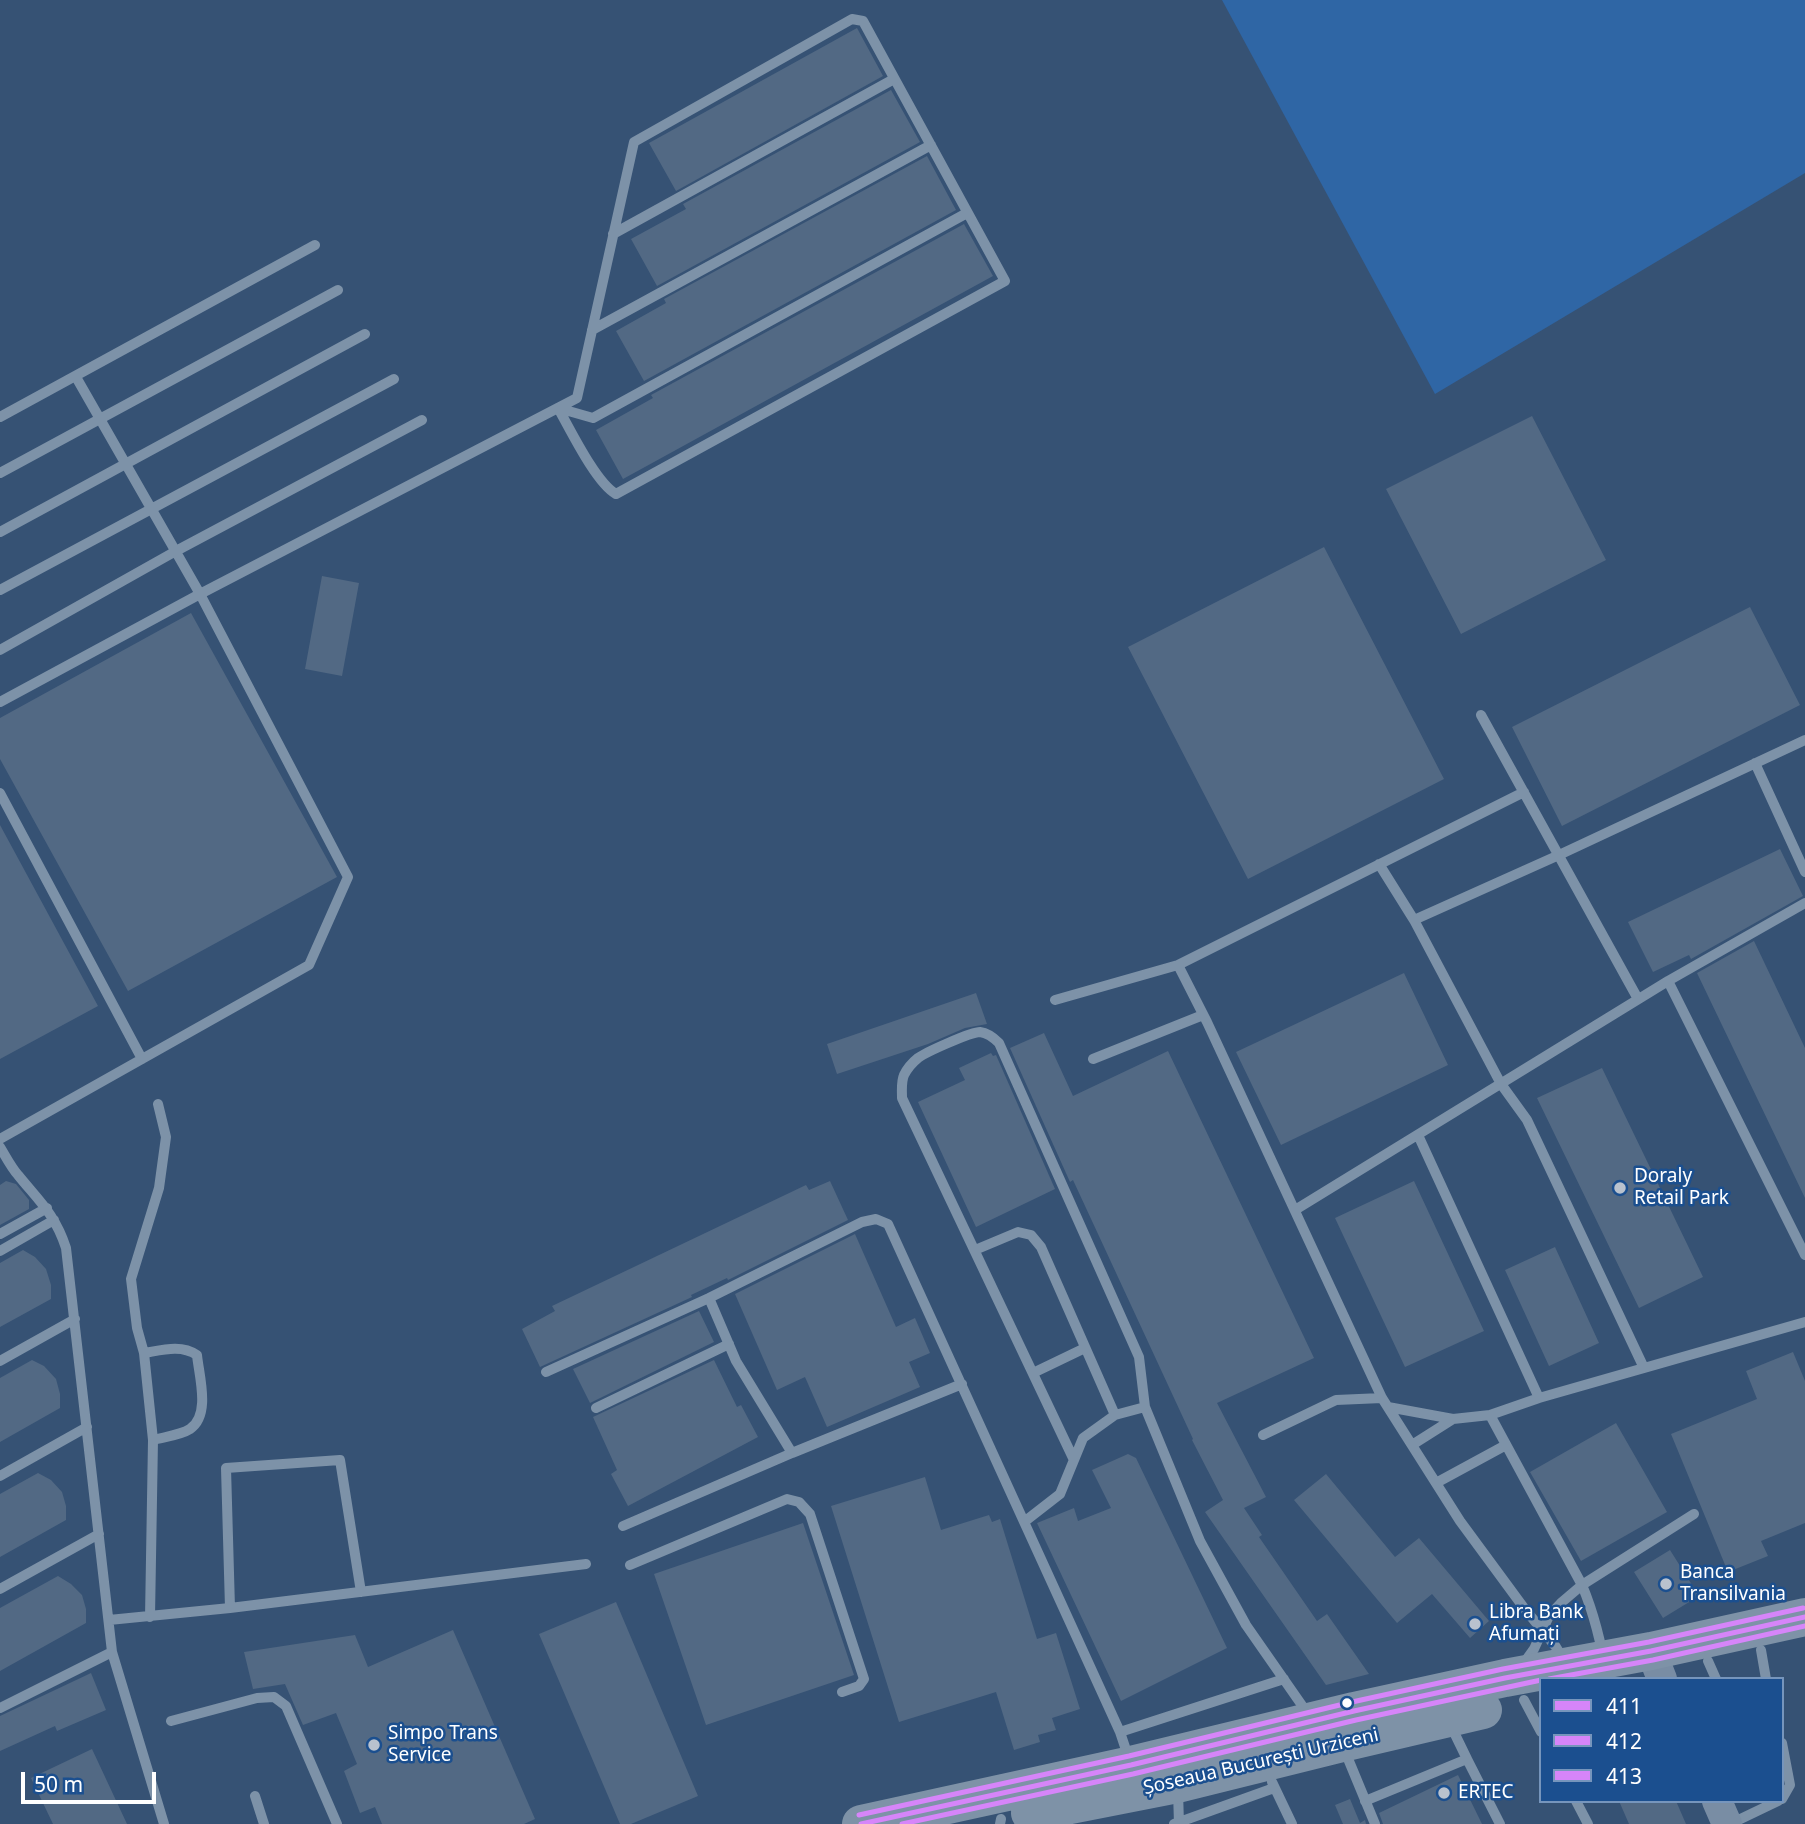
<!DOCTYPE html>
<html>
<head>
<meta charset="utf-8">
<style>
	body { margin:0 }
	#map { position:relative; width:1805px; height:1824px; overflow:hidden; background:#365274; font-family:"Noto Sans",sans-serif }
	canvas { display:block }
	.legend { position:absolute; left:1539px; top:1677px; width:245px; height:126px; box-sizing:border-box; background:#1b4f8f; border:2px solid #7695bc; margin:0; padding:9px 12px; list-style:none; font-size:21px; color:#fff }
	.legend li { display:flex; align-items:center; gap:14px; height:35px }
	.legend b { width:35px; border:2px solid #7695bc }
	.scale { position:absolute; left:21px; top:1772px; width:135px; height:32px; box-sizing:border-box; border:4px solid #fff; border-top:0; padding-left:9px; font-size:21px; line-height:24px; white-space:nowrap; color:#fff; -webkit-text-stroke:5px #1b4f8f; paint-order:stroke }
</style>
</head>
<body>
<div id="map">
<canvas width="1805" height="1824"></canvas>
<ul class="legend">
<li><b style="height:9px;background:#d685f9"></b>411</li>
<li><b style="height:9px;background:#d685f9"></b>412</li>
<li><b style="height:9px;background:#d685f9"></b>413</li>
</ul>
<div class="scale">50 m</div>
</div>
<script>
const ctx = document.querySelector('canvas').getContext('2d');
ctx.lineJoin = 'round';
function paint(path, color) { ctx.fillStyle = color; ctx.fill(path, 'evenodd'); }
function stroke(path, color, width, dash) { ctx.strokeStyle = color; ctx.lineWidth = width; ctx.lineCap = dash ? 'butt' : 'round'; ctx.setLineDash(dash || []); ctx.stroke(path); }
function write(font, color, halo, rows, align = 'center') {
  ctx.font = font + ' "Noto Sans",sans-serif'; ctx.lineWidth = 5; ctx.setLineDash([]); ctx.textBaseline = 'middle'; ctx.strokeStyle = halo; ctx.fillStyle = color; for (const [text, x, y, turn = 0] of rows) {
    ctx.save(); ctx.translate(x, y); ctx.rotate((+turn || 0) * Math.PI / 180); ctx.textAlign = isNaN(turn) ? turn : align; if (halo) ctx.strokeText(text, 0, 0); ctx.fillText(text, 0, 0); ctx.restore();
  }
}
paint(new Path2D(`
	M 1222,0 L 1805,0 L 1805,173 L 1435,394 Z`), '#2f66a5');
paint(new Path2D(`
	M 857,28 L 883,76 L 676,191 L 649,143 Z
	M 891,90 L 920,142 L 657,286 L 631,239 L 686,209 L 683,204 Z
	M 927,156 L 956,210 L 644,381 L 616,331 L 666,303 L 664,299 Z
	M 964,224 L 993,276 L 623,479 L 596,430 L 653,398 L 651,395 Z
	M 1532,416 L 1606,560 L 1461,634 L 1386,489 Z
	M 1324,547 L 1444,779 L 1248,879 L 1128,647 Z
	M 322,576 L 359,583 L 342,676 L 305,669 Z
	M 1750,607 L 1800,705 L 1562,826 L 1512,727 Z
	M 191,613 L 337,877 L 128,991 L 0,759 L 0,718 Z
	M 0,825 L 98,1006 L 0,1059 Z
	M 1780,849 L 1803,896 L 1691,959 L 1689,955 L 1653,972 L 1628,922 Z
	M 1754,941 L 1805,1048 L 1805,1198 L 1697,973 Z
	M 1404,973 L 1448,1065 L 1281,1145 L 1236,1052 Z
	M 976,993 L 987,1024 L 965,1028 L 928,1044 L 837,1074 L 827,1044 Z
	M 1044,1033 L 1073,1096 L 1168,1051 L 1314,1358 L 1217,1403 L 1266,1497 L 1244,1508 L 1262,1535 L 1259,1537 L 1317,1621 L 1327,1614 L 1369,1674 L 1326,1685 L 1205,1512 L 1223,1500 L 1192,1440 L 1193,1439 L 1073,1180 L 1070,1182 L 1010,1048 Z
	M 991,1053 L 993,1056 L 996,1055 L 1055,1189 L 976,1227 L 918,1102 L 965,1080 L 959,1068 Z
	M 1602,1068 L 1703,1277 L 1639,1308 L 1537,1098 Z
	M 6,1181 L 16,1184 L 29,1200 L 29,1209 L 0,1225 L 0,1185 Z
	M 830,1181 L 848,1220 L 728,1280 L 727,1278 L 691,1295 L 692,1297 L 540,1367 L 522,1329 L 555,1311 L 552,1306 L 806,1185 L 809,1190 Z
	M 1414,1181 L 1484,1331 L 1405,1367 L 1335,1218 Z
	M 855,1234 L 896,1327 L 915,1318 L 930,1353 L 909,1362 L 920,1387 L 827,1427 L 805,1377 L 777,1390 L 735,1294 Z
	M 1555,1247 L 1599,1343 L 1549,1366 L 1505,1270 Z
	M 23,1250 L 35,1257 L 46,1269 L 51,1285 L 51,1299 L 0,1327 L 0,1263 Z
	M 699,1311 L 714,1342 L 590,1403 L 573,1369 Z
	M 1793,1352 L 1805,1381 L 1805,1523 L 1761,1541 L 1768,1556 L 1728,1572 L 1671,1434 L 1757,1399 L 1746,1371 Z
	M 32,1360 L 44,1366 L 56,1379 L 60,1394 L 60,1408 L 0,1442 L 0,1378 Z
	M 714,1360 L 737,1407 L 741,1405 L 758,1437 L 628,1506 L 611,1474 L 617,1470 L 593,1417 Z
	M 1616,1423 L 1667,1512 L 1581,1561 L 1530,1472 Z
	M 1128,1454 L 1136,1458 L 1227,1648 L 1121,1701 L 1037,1523 L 1074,1508 L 1078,1521 L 1111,1508 L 1092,1470 Z
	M 38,1473 L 51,1480 L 62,1492 L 66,1506 L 66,1520 L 0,1557 L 0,1494 Z
	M 1326,1474 L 1395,1557 L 1419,1538 L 1489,1621 L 1470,1638 L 1432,1594 L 1397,1623 L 1294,1500 Z
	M 925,1477 L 941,1530 L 989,1515 L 992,1522 L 1000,1519 L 1037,1639 L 1056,1633 L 1080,1709 L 1052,1718 L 1056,1730 L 1038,1735 L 1040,1742 L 1014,1750 L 996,1692 L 899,1722 L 831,1506 Z
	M 803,1523 L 854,1675 L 706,1725 L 654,1574 Z
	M 1670,1550 L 1699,1596 L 1663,1618 L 1634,1572 Z
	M 58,1576 L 71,1584 L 82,1595 L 86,1609 L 86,1623 L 0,1671 L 0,1608 Z
	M 616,1602 L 698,1796 L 631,1824 L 620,1824 L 539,1634 Z
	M 453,1630 L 535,1819 L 524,1824 L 382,1824 L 375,1807 L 360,1813 L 344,1771 L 357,1764 L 336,1713 L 303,1725 L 285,1684 L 253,1689 L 244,1652 L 355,1635 L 368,1667 Z
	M 91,1673 L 106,1710 L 57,1731 L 55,1726 L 0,1751 L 0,1716 Z
	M 92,1749 L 127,1824 L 53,1824 L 31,1778 Z
	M 1458,1775 L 1482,1824 L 1383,1824 L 1379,1813 Z
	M 1350,1799 L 1360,1823 L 1365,1820 L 1366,1824 L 1343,1824 L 1335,1805 Z
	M 1619,1801 L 1676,1801 L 1686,1824 L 1629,1824 Z`), '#526984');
stroke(new Path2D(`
	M 613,234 L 894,79
	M 592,330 L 931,145
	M 558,408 L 593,418 L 967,213
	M 0,417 L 315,245
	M 0,473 L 338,290
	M 0,532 L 365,334
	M 0,590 L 394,379
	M 0,650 L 176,551 L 422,420
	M 0,702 L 200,594 L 577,398 L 634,142 L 852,19 L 863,21 L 1005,281 L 616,494 C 596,483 570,429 558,408
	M 1481,715 L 1638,999
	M 1755,763 L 1805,872
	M 0,793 L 142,1059
	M 1379,864 L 1414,920 L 1501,1084 L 1527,1120 L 1644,1368
	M 1414,920 L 1559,855 L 1805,740
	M 1178,965 L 1207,1022 L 1382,1398 L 1460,1521 L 1524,1608 L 1556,1647 L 1564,1660
	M 1668,981 L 1805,1255
	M 1055,1000 L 1178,965 L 1524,792
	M 1093,1059 L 1203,1015
	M 1418,1135 L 1539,1398
	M 0,1139 L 309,965 L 348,877 L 200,594 L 76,377
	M 0,1147 C 6,1157 11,1167 18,1175 C 39,1201 55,1214 66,1248 L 112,1652 L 164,1824
	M 1295,1210 L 1668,981 L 1805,903
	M 0,1234 L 47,1208
	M 975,1250 L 1018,1232 L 1031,1235 L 1041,1247 L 1115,1415
	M 0,1251 L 54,1220
	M 709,1298 L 736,1361 L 792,1453
	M 144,1353 C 162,1350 181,1344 197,1355 C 199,1376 211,1415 190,1429 C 181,1435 164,1437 153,1440
	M 0,1361 L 75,1319
	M 546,1372 L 709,1298 L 862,1222 L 876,1219 L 888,1224 L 1120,1732 L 1129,1759
	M 1033,1373 L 1085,1348
	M 1388,1407 L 1453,1419 L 1490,1415 L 1539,1398 L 1805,1322
	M 596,1408 L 729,1344
	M 1490,1415 L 1582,1585 C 1595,1616 1602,1646 1607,1679
	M 1263,1435 L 1336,1400 L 1382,1398
	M 1412,1445 L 1453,1419
	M 1074,1460 L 902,1098 C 902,1090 901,1082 904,1075 C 907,1069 913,1062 918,1058 C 926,1052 971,1032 980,1032 C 988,1033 994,1038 999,1043 L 1139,1357 L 1145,1407 L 1200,1541 L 1246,1625 L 1308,1714
	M 0,1476 L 87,1427
	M 1436,1483 L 1506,1445
	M 1024,1522 L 1060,1494 L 1083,1438 L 1115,1415 L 1145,1407
	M 623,1526 L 792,1453 L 962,1384
	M 630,1565 L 787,1499 L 799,1502 L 810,1514 L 864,1679 L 859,1686 L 842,1692
	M 0,1589 L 99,1534
	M 230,1608 L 226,1468 L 340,1460 L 361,1592
	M 150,1617 L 153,1440 L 144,1353 L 137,1328 L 131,1279 L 159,1188 L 166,1137 L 158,1104
	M 109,1620 L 230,1608 L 586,1564
	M 1761,1650 L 1766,1679
	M 1708,1661 L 1716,1679
	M 1524,1663 L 1534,1649 L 1549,1616 L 1562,1602 L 1582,1585 L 1694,1514
	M 1524,1700 L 1541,1732
	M 0,1708 L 112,1652
	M 171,1721 L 257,1698 L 274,1697 L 286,1706 L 337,1824
	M 1450,1724 L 1467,1759
	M 1120,1732 L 1284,1679
	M 1782,1743 L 1790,1785 L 1782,1799
	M 1344,1749 L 1375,1824
	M 1272,1782 L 1292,1824
	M 1178,1791 L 1179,1824
	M 255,1796 L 264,1824
	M 1365,1801 L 1467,1759 L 1500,1824
	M 1576,1801 L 1588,1824
	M 1000,1824 L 1001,1819
	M 1174,1824 L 1274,1788
	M 1730,1824 L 1778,1801`), '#7d92a8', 10);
stroke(new Path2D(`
	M 1651,1651 L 1662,1679
	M 1717,1801 L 1727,1824`), '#798da4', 30);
stroke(new Path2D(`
	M 1030,1813 L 1177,1784 L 1342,1743 L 1483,1710
	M 861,1824 L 1131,1765 L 1354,1711 L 1505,1678 L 1651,1651 L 1805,1617`), '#7e92a7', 38);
stroke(new Path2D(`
	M 861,1824 L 1131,1765 L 1354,1711 L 1505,1678 L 1651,1651 L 1805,1617`), '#d685f9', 5);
stroke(new Path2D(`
	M 1549,1679 L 1653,1660 L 1805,1626
	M 902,1824 L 1133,1774 L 1356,1720 L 1541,1680`), '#d685f9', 5);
stroke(new Path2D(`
	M 859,1815 L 1129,1756 L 1352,1702 L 1503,1669 L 1649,1642 L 1803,1608`), '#d685f9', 5);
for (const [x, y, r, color] of [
	[1620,1188,7,"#b9c2ce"],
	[1666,1584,7,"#b9c2ce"],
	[1475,1624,7,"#b9c2ce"],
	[1347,1703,6,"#fff"],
	[374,1745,7,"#b9c2ce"],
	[1444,1793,7,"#b9c2ce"]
]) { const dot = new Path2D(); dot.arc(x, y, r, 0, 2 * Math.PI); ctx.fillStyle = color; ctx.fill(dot); stroke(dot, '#1b4f8f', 2.5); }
write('19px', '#fff', '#1b4f8f', [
	["Doraly",1634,1177],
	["Retail Park",1634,1199],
	["Banca",1680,1573],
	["Transilvania",1680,1595],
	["Libra Bank",1489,1613],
	["Afumați",1489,1635],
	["Simpo Trans",388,1734],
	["Service",388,1756],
	["ERTEC",1458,1793]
], 'left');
write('19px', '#fff', '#1b4f8f', [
	["Șoseaua București Urziceni",1261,1762,-13]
]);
</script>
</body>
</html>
